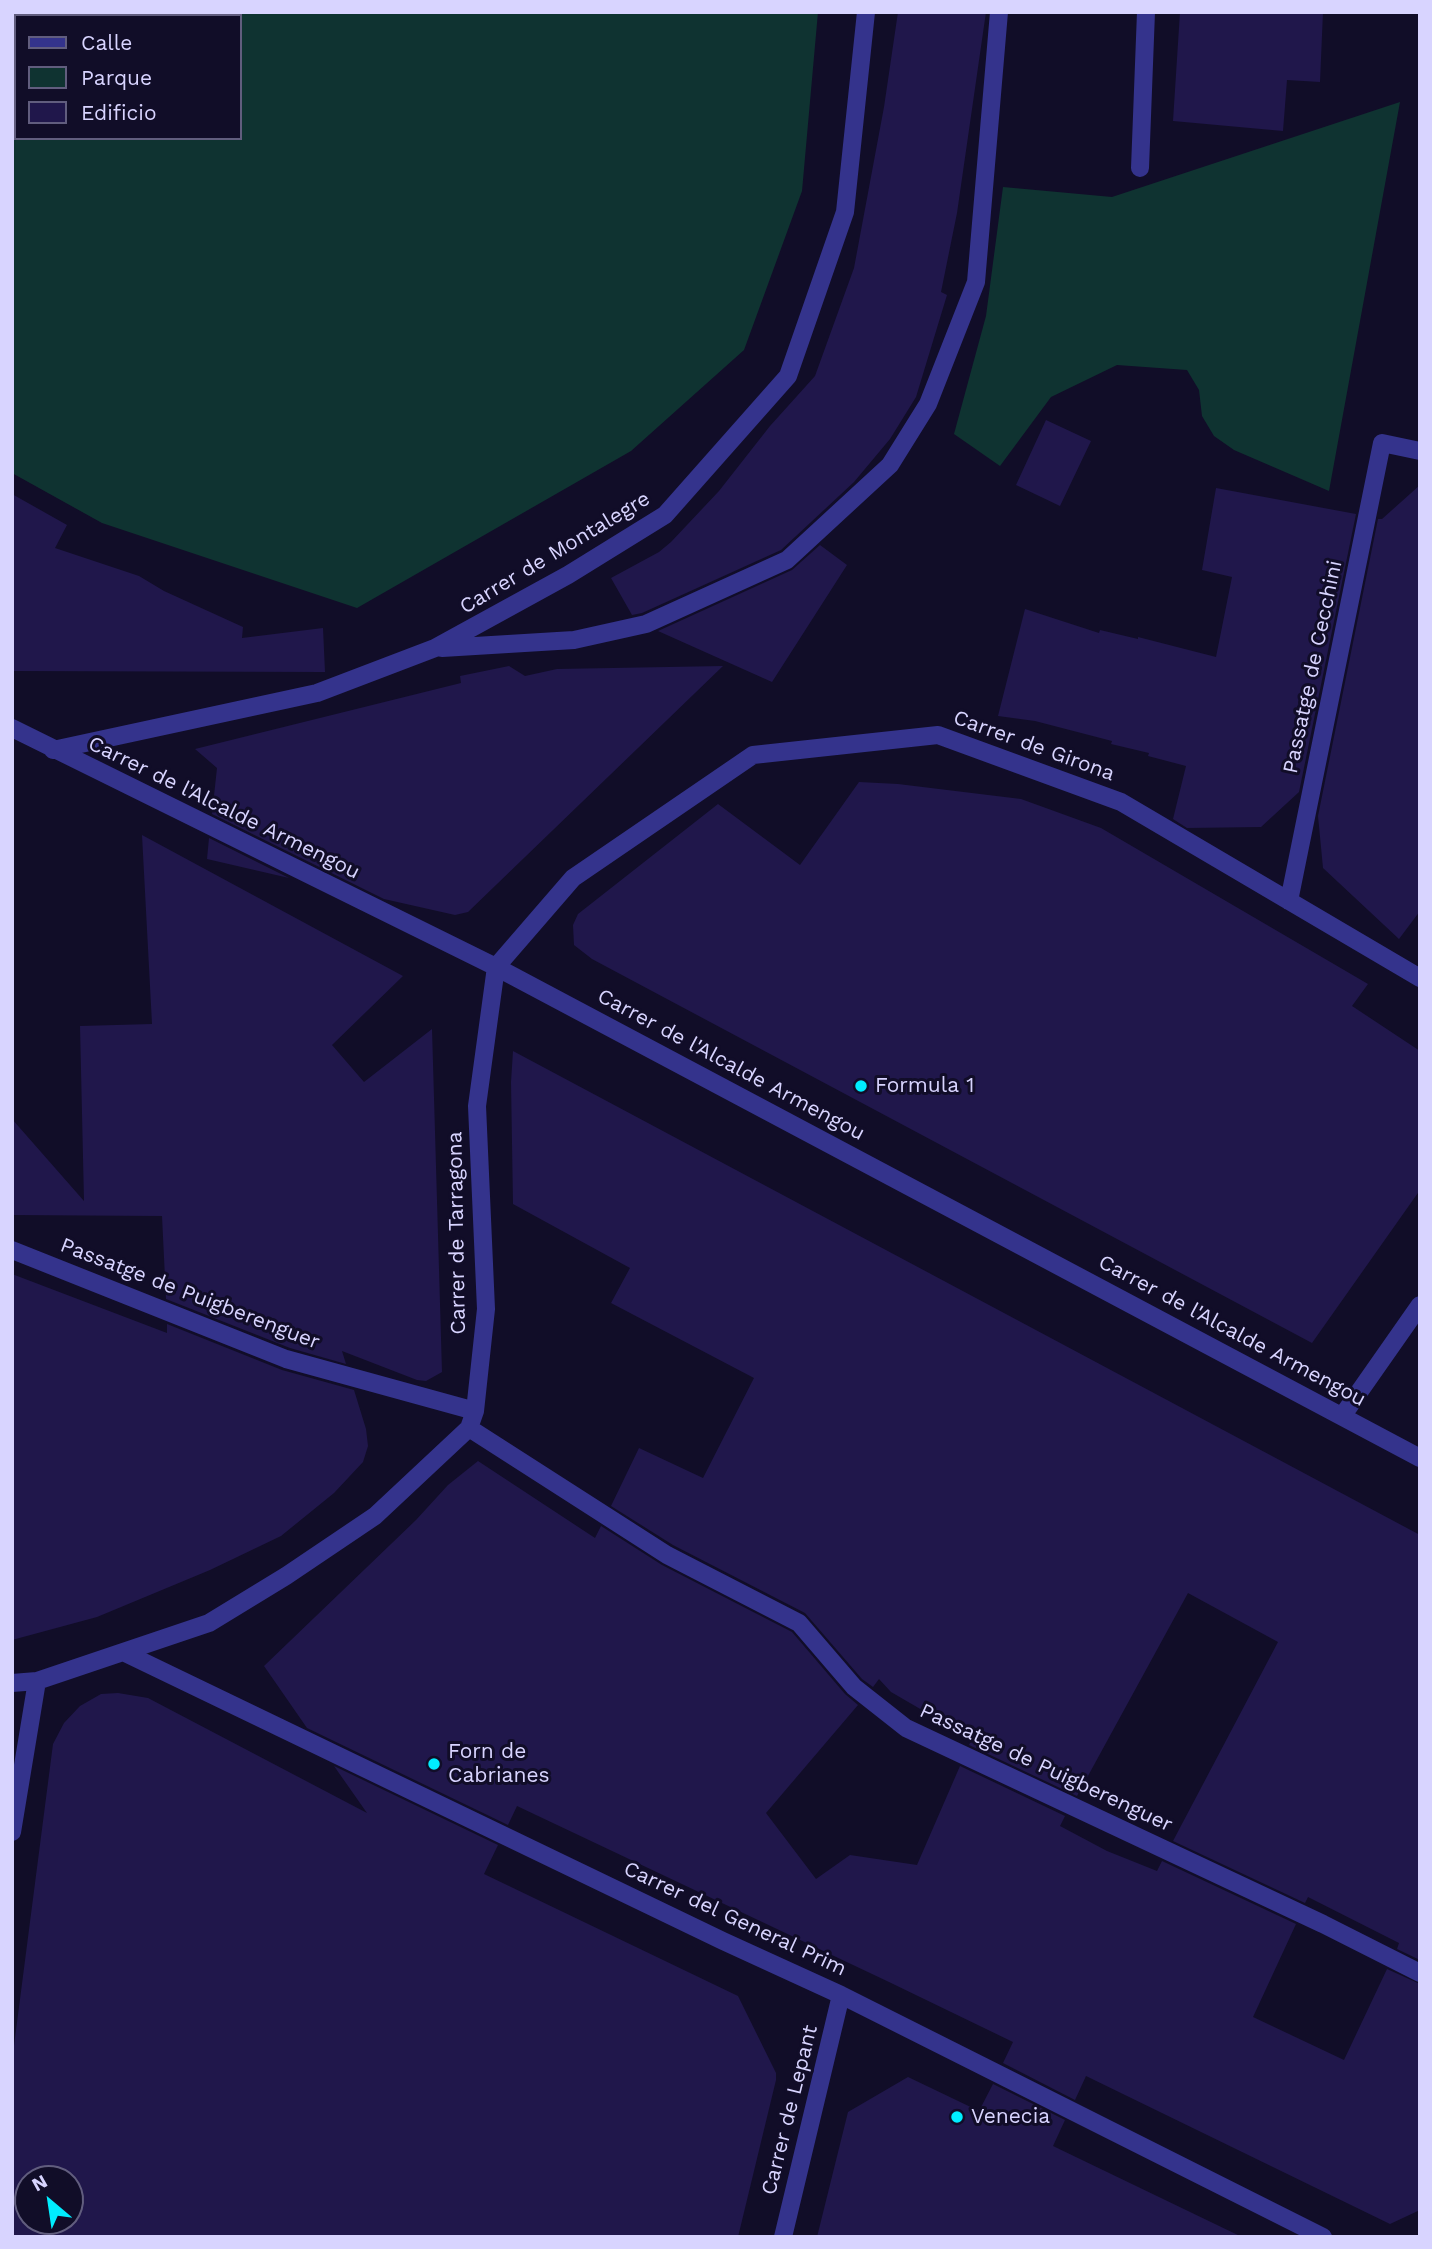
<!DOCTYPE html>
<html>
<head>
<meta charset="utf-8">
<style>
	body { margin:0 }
	#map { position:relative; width:1432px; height:2249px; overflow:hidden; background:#110d28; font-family:"Work Sans",sans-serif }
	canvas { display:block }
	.frame { position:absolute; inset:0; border:14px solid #d8d4ff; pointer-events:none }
	.legend { position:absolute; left:14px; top:14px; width:228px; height:126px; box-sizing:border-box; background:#110d28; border:2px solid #615d7e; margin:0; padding:9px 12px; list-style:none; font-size:21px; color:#d8d4ff }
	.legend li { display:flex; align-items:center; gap:14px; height:35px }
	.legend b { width:35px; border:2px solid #615d7e }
	.north { position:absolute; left:14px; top:2165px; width:70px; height:70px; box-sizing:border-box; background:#110d28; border:2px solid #615d7e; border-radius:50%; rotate:331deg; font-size:19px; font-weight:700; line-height:28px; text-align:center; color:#d8d4ff }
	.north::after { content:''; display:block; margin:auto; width:24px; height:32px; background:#00edff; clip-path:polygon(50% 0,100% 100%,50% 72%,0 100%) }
</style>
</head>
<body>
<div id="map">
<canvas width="1432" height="2249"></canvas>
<div class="frame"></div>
<ul class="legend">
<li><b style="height:9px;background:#34338c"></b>Calle</li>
<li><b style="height:19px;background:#0f3331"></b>Parque</li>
<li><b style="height:19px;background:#20174b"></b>Edificio</li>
</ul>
<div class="north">N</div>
</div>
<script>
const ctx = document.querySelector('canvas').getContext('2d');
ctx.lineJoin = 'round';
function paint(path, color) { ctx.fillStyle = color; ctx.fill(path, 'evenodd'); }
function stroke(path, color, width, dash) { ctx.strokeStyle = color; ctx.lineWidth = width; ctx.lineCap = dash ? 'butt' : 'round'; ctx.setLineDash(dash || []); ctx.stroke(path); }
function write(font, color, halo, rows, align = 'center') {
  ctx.font = font + ' "Work Sans",sans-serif'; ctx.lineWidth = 6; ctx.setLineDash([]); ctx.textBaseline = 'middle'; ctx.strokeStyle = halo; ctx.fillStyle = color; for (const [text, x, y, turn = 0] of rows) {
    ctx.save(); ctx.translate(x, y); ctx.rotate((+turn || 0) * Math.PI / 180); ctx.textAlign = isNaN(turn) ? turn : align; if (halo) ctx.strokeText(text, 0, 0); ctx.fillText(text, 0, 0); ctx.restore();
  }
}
paint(new Path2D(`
	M 12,12 L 818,12 L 802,191 L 744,350 L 631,451 L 357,608 L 102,523 L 12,473 ZM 16,16 L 240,16 L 240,138 L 16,138 Z
	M 1400,102 L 1329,491 L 1234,450 L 1214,436 L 1202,416 L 1199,390 L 1187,370 L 1117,365 L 1051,397 L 1000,466 L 954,434 L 986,316 L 1003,187 L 1112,197 Z`), '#0f3331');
paint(new Path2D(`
	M 898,12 L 986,12 L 957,213 L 941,292 L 947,295 L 916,397 L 890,439 L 854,482 L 781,550 L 642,613 L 632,615 L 611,578 L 659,552 L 671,542 L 719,491 L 770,426 L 815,376 L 854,268 L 884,107 Z
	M 1180,12 L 1323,12 L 1320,82 L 1287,80 L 1283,131 L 1173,121 Z
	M 1046,420 L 1091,441 L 1060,506 L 1016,485 Z
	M 1420,485 L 1420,911 L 1399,939 L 1323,868 L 1318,816 L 1378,519 L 1382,519 Z
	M 1216,488 L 1356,514 L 1299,792 L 1261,827 L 1187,828 L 1173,819 L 1186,766 L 1148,756 L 1149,753 L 1111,744 L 1112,741 L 1035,721 L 998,716 L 1025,609 L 1099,633 L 1100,630 L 1138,639 L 1138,637 L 1216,657 L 1232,577 L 1202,570 Z
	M 12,494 L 67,525 L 55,548 L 139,576 L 164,591 L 243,627 L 242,638 L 323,628 L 325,672 L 12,671 Z
	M 820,545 L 847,565 L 772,682 L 658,631 L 792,570 Z
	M 509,666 L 525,676 L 557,669 L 723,666 L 468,912 L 455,915 L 384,899 L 212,814 L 217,768 L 195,749 L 461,683 L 460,676 Z
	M 859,782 L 898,784 L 1021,799 L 1101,828 L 1368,984 L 1352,1006 L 1420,1051 L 1420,1190 L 1312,1343 L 592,959 L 574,945 L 573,925 L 578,914 L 718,804 L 800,865 Z
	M 142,835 L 403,976 L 332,1045 L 364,1082 L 432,1029 L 442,1372 L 426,1381 L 417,1380 L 342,1351 L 346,1364 L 290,1348 L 166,1299 L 162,1216 L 12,1215 L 12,1119 L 84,1201 L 80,1026 L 152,1024 Z
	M 209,838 L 289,878 L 207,859 Z
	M 513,1051 L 1420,1535 L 1420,1960 L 1397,1949 L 1399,1943 L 1308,1897 L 1305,1903 L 1173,1841 L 1278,1642 L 1188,1593 L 1077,1796 L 969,1745 L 972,1739 L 891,1692 L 879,1679 L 873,1687 L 862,1679 L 805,1613 L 673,1545 L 611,1506 L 639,1448 L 703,1478 L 754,1378 L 611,1303 L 630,1268 L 513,1204 L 511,1082 Z
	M 12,1274 L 167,1333 L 167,1324 L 282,1370 L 354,1390 L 366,1429 L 368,1446 L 363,1462 L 334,1493 L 281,1536 L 210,1570 L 97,1617 L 12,1640 Z
	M 478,1461 L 595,1538 L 601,1526 L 662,1565 L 792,1632 L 845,1694 L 858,1705 L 766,1813 L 816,1879 L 850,1855 L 917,1865 L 960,1766 L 1065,1816 L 1060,1826 L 1107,1851 L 1157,1871 L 1162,1861 L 1296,1924 L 1253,2017 L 1344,2060 L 1387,1969 L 1420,1984 L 1420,2210 L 1390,2224 L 1086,2076 L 1075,2100 L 1003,2063 L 1013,2042 L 889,1982 L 517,1806 L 508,1825 L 307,1728 L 264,1666 L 416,1520 L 448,1485 Z
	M 118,1693 L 148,1698 L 367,1813 L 334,1766 L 498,1845 L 484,1874 L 738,1996 L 776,2073 L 776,2080 L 738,2237 L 12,2237 L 12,2061 L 53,1744 L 64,1723 L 80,1706 L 101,1694 ZM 28,2179 L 70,2179 L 70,2221 L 28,2221 Z
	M 908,2077 L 979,2111 L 993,2084 L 1065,2120 L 1053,2146 L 1242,2237 L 817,2237 L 848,2112 Z`), '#20174b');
stroke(new Path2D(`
	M 1140,168 L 1146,12
	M 442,648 L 574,640 L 646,624 L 787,560 L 890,465 L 928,404 L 976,282 L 999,12
	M 12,728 L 496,967 L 1420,1458
	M 53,750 L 317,693 L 435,648 L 568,575 L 665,515 L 788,376 L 845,212 L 866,12
	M 1289,901 L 1382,443 L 1420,451
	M 496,967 L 573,878 L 753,755 L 938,735 L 1121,802 L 1420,978
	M 12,1250 L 286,1359 L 475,1411
	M 1343,1415 L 1420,1305
	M 469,1428 L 667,1555 L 799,1623 L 854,1687 L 906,1728 L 1323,1924 L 1420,1973
	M 123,1652 L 723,1941 L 841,1995 L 1323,2237
	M 12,1683 L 37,1681 L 209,1623 L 286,1576 L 375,1516 L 469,1428 L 475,1411 L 486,1309 L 477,1106 L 496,967
	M 12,1832 L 37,1681
	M 783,2237 L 841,1995`), '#34338c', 18);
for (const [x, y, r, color] of [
	[861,1086,7,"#00edff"],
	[434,1764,7,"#00edff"],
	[957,2117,7,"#00edff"]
]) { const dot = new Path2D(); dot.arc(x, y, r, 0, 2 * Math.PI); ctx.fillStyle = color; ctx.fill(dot); stroke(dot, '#110d28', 2.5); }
write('21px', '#d8d4ff', '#110d28', [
	["Carrer de Montalegre",555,553,-31],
	["Passatge de Cecchini",1313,667,-78],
	["Carrer de Girona",1034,746,20],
	["Carrer de l'Alcalde Armengou",224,808,26],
	["Carrer de l'Alcalde Armengou",731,1065,28],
	["Carrer de Tarragona",457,1233,-91],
	["Passatge de Puigberenguer",190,1294,21],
	["Carrer de l'Alcalde Armengou",1232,1331,28],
	["Passatge de Puigberenguer",1046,1768,25],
	["Carrer del General Prim",735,1919,25],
	["Carrer de Lepant",790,2110,-76]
]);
write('21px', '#d8d4ff', '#110d28', [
	["Formula 1",875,1086],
	["Forn de",448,1752],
	["Cabrianes",448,1776],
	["Venecia",971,2117]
], 'left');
</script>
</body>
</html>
